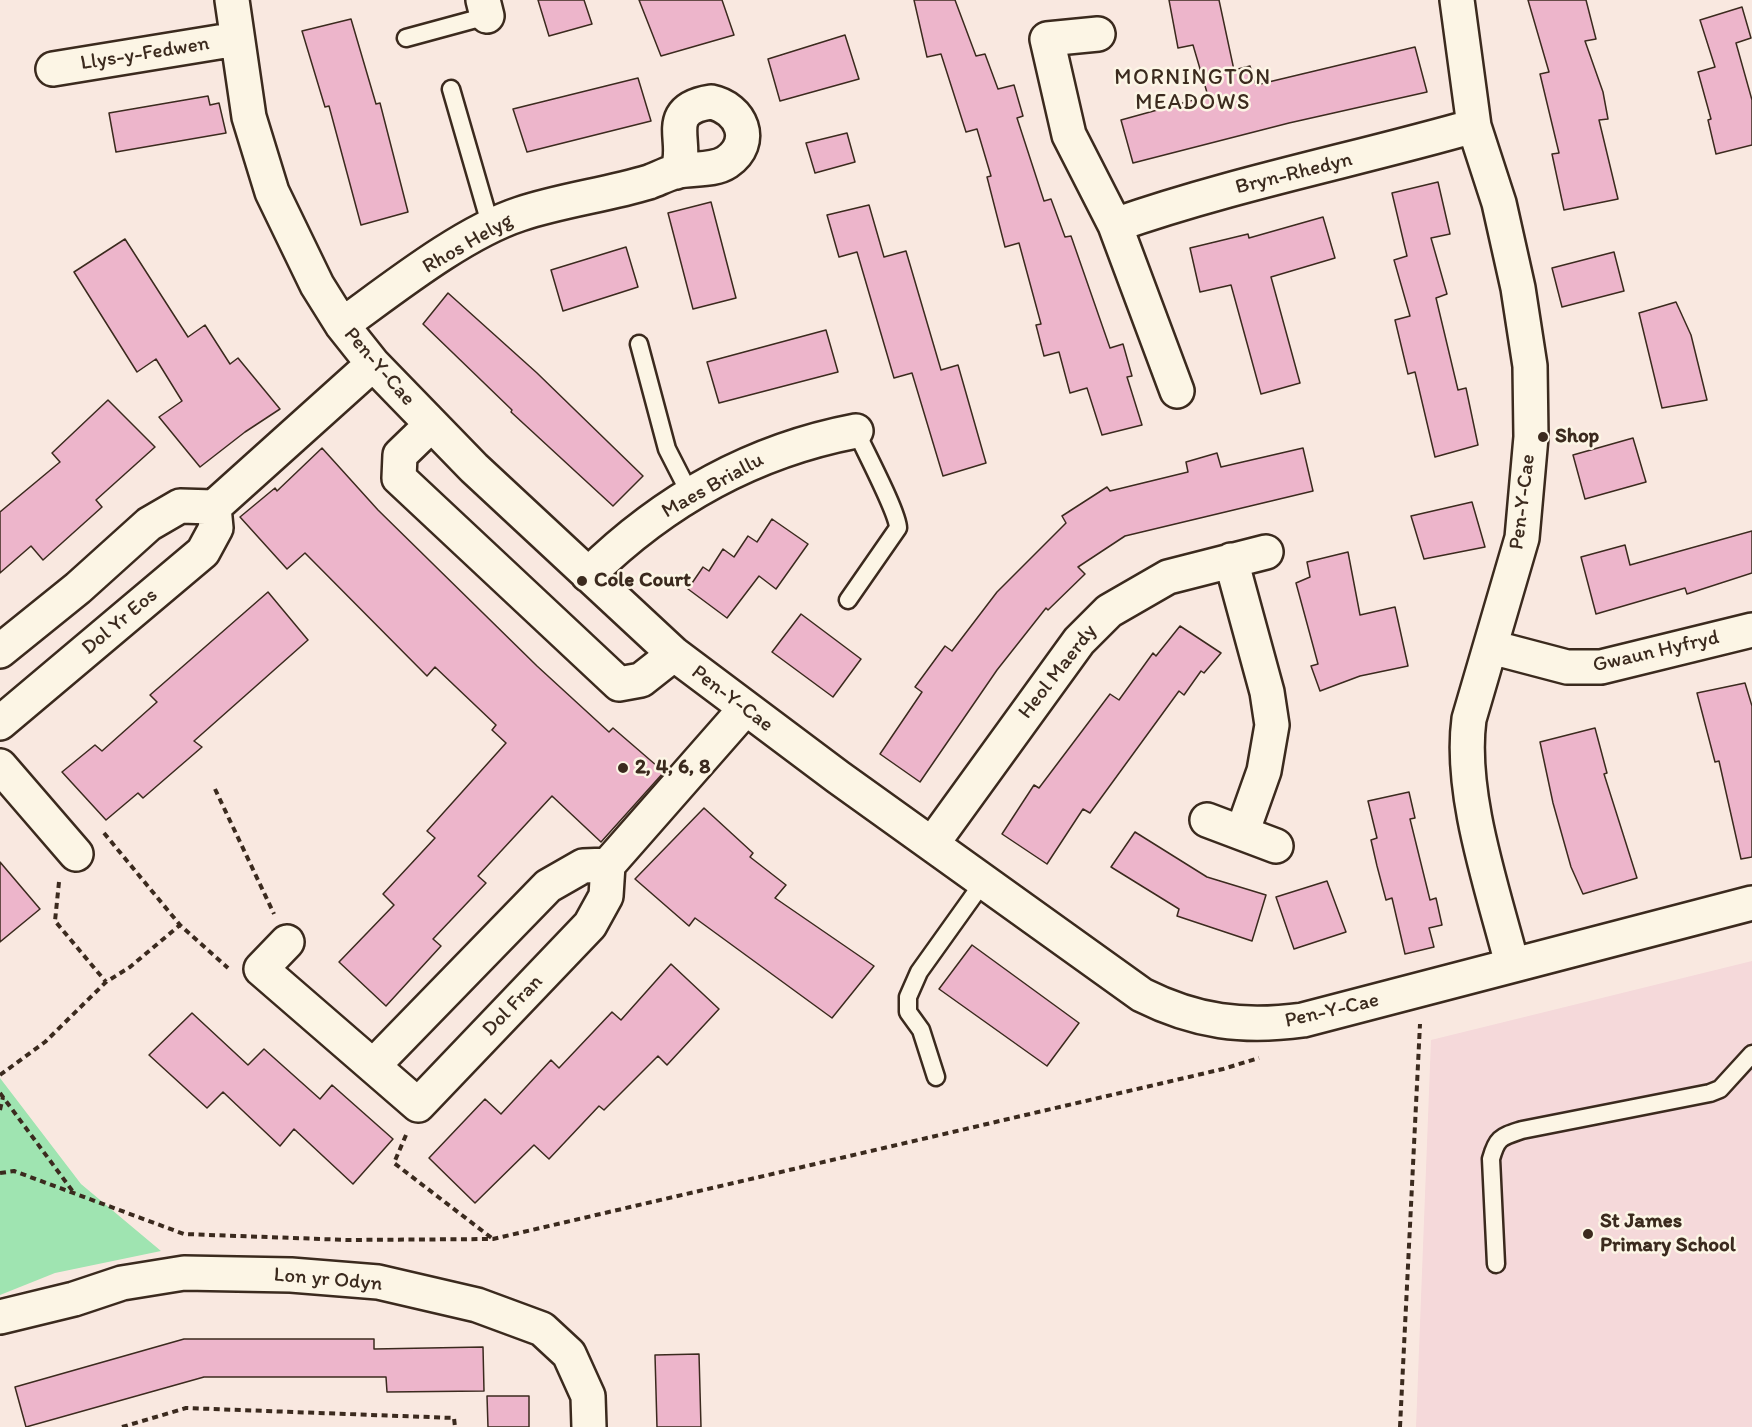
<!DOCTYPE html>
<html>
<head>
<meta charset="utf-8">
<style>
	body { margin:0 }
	canvas { display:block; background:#f9e8e0 }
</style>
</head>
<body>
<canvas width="1752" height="1427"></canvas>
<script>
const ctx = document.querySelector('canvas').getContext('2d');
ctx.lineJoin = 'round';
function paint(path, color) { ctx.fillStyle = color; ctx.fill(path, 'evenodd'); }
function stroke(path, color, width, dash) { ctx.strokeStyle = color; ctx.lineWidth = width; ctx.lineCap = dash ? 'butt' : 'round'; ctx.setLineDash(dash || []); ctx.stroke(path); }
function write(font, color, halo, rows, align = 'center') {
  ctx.font = font + ' Itim,sans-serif'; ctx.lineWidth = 5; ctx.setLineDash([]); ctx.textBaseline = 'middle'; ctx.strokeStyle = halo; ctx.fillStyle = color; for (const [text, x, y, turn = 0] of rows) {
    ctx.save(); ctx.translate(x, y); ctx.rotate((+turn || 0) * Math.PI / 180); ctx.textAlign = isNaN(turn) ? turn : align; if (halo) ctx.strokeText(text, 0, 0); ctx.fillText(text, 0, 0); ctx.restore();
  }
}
paint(new Path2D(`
	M 1752,961 L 1752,1427 L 1416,1427 L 1431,1040 Z`), '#f5d9da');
paint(new Path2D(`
	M 0,1078 L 81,1184 L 161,1251 L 55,1273 L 0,1295 Z`), '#9fe4b1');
const building = new Path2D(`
	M 538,0 L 584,0 L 592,24 L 549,36 Z
	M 639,0 L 722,0 L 734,35 L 661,56 Z
	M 914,0 L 955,0 L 976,56 L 985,54 L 998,89 L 1014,85 L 1023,116 L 1017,118 L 1044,201 L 1051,199 L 1065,237 L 1071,236 L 1110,348 L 1123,344 L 1132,376 L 1127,377 L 1142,425 L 1102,435 L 1087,388 L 1070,393 L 1059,352 L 1044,356 L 1036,325 L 1041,324 L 1019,243 L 1005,247 L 987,177 L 991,176 L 977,129 L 966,132 L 941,54 L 927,57 Z
	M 1169,0 L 1219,0 L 1234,70 L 1250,66 L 1256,85 L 1415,47 L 1427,92 L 1289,123 L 1133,163 L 1121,120 L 1208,96 L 1193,45 L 1178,48 Z
	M 1528,0 L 1586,0 L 1596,39 L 1585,41 L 1603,92 L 1608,119 L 1599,120 L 1618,199 L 1564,210 L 1552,154 L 1559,153 L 1540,74 L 1549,72 Z
	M 1742,7 L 1751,38 L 1736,43 L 1752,100 L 1752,145 L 1716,154 L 1708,120 L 1711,119 L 1698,72 L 1715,67 L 1700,20 Z
	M 351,19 L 376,104 L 380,103 L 408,212 L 361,225 L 329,106 L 325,107 L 302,31 Z
	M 845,35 L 859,79 L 780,101 L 768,59 Z
	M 638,78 L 651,121 L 527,152 L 513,109 Z
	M 208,96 L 210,105 L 219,103 L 226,133 L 116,152 L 109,113 Z
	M 847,133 L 855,162 L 815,173 L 806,143 Z
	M 1438,182 L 1450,234 L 1431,238 L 1447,294 L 1436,298 L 1458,390 L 1466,388 L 1478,445 L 1435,457 L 1415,372 L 1408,374 L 1395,320 L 1410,316 L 1394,260 L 1407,256 L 1392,193 Z
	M 711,202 L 736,298 L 693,309 L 668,213 Z
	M 869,205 L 884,257 L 906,251 L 941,370 L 958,365 L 986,463 L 943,476 L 912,373 L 894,378 L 857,252 L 839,257 L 827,215 Z
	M 1323,217 L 1335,258 L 1271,277 L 1300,383 L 1261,394 L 1231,285 L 1200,292 L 1190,248 L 1248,234 L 1249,238 Z
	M 125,239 L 188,337 L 205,325 L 230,364 L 238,358 L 280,409 L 245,432 L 200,467 L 159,417 L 182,401 L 156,359 L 137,372 L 74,272 Z
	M 626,247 L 638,287 L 563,311 L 551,270 Z
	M 1614,252 L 1624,291 L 1562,307 L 1552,268 Z
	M 448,293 L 537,373 L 643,476 L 613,506 L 511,412 L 512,410 L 423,324 Z
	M 1676,302 L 1691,335 L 1707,400 L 1662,408 L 1639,313 Z
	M 826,330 L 838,372 L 719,403 L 707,362 Z
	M 108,400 L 155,447 L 96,500 L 102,507 L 43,560 L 31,546 L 0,573 L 0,512 L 60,462 L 52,453 Z
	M 1633,438 L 1646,482 L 1585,499 L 1573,455 Z
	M 322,448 L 378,510 L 537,666 L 609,732 L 613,728 L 664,772 L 601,842 L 552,796 L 478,876 L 486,883 L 433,939 L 441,946 L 386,1006 L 339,962 L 394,905 L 383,894 L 435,838 L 427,831 L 506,743 L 492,730 L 496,725 L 435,667 L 427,676 L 305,553 L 287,569 L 240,517 L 275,488 L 277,491 Z
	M 1303,448 L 1313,491 L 1125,536 L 1078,567 L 1085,574 L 1048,610 L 1046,608 L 997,670 L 920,782 L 880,754 L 922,692 L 915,687 L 945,646 L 952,651 L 997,592 L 1066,523 L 1062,516 L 1107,487 L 1110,491 L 1188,472 L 1186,462 L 1217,453 L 1221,467 Z
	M 1472,502 L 1485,547 L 1424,559 L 1411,516 Z
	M 772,519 L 808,544 L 776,589 L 759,576 L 727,618 L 688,589 L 703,567 L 709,571 L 723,549 L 734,557 L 748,536 L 757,542 Z
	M 1752,531 L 1752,573 L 1687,594 L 1685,588 L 1596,614 L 1581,557 L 1625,545 L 1630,565 Z
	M 1348,552 L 1360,615 L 1395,607 L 1408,666 L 1360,676 L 1320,691 L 1311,666 L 1318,664 L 1296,583 L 1310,577 L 1307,562 Z
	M 268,592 L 308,640 L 194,741 L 202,747 L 143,798 L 138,793 L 106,820 L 62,772 L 95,745 L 102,751 L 157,702 L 150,695 Z
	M 801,614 L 861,659 L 833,697 L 772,652 Z
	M 1180,626 L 1221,653 L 1204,673 L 1201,671 L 1184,695 L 1179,691 L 1090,813 L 1083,809 L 1047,864 L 1002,834 L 1034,785 L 1039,788 L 1110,694 L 1119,700 L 1153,653 L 1156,656 Z
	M 1745,683 L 1752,706 L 1752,857 L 1741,859 L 1719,761 L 1715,762 L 1697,693 Z
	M 1595,728 L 1607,773 L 1604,774 L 1637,878 L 1583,894 L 1571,867 L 1553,803 L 1540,742 Z
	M 1409,792 L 1415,818 L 1410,819 L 1430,900 L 1436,898 L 1442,925 L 1429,928 L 1434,947 L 1405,954 L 1392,898 L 1386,900 L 1377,866 L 1371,840 L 1377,838 L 1368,801 Z
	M 704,808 L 753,853 L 750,857 L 786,885 L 775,898 L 874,966 L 832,1018 L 695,918 L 689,926 L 635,879 Z
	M 1135,832 L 1207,877 L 1266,895 L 1252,941 L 1177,916 L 1179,909 L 1111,867 Z
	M 0,862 L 40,909 L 0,942 Z
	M 1327,881 L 1346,932 L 1294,949 L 1276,897 Z
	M 972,945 L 1079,1023 L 1047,1066 L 939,989 Z
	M 671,964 L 719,1009 L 667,1065 L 658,1056 L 604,1110 L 599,1106 L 549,1159 L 534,1145 L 475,1203 L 429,1158 L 485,1099 L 501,1114 L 551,1060 L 559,1068 L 612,1012 L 621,1020 Z
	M 192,1013 L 248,1065 L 264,1049 L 320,1099 L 332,1085 L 393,1139 L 353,1184 L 294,1129 L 280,1146 L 223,1092 L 207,1108 L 149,1055 Z
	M 184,1339 L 374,1339 L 374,1349 L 483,1347 L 484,1391 L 387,1392 L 386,1377 L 204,1377 L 26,1427 L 15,1387 Z
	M 699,1354 L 701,1427 L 657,1427 L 655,1355 Z
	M 487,1396 L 529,1396 L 529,1427 L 488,1427 Z`);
paint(building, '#edb5cb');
stroke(building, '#3b2a1e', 1.5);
const lane = new Path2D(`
	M 406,38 L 487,16
	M 451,89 L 491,227
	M 639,344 L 667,449 L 690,494
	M 848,600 L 898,528 C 898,513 865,451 856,431
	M 936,1077 L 921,1030 L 908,1012 L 908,997 L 919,972 L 984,881
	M 1496,1264 L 1491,1159 C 1497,1137 1501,1137 1522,1130 L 1710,1093 L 1720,1089 L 1752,1054`);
const street = new Path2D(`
	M 232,0 L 249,117 L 272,192 L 317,285 L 342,325 L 373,364 L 474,468 L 674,654 L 838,777 L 1142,995 C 1196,1022 1243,1028 1303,1020 L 1752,903
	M 483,0 L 487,16
	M 1457,0 L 1474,126 L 1499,203 L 1518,288 L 1530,366 L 1531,437 L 1522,538 L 1469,719 C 1459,794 1493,890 1512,964
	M 1098,34 L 1047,39 L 1069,135 L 1115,225 L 1177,391
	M 53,69 L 237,39
	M 1115,225 C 1232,184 1355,160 1474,126
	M 342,325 C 392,289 462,233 520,214 C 562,200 606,195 649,182 C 657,179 665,175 674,172 C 691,167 712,172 727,162 C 756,142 741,108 711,102 C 658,110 692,145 676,172
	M 431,425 L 400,455 L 399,478 L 619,684 L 641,680 L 674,654
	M 1231,560 L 1267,692 L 1272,725 L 1264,771 L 1242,833
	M 588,575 C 664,500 751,451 856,431
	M 1491,647 L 1567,667 L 1601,667 L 1752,630
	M 0,651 L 78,588 L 149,524 L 180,506 L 214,507 L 373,364
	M 0,723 L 203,552 L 216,528 L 214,507
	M 0,766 L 76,854
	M 1207,820 L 1276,846
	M 932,844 L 1079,641 L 1109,611 L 1168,577 L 1266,552
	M 287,942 L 261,969 L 418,1105 L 590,925 L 606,896 L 608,865 L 745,709
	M 373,1066 L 548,886 L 583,866 L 608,865
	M 0,1317 L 74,1299 L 122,1283 L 184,1273 L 291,1275 L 378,1282 L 477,1305 L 542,1329 L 569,1354 L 588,1396 L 589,1427`);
stroke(lane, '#3b2a1e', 21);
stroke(street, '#3b2a1e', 38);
stroke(new Path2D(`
	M 215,789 L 274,914
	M 104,833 L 180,925 L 228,968
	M 59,882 L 55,921 L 106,982
	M 0,1075 L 45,1042 L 106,982 L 130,967 L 180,925
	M 0,1093 L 74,1193
	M 0,1110 L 3,1097
	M 406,1135 L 394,1163 L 493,1239
	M 0,1173 L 14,1171 L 184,1234 L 348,1240 L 493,1239 L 1223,1069 L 1259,1058
	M 122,1427 L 186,1408 L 454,1418 L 455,1427
	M 1400,1427 L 1420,1024`), '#3b2a1e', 4, [6, 4.5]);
stroke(lane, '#fcf5e5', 16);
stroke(street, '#fcf5e5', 33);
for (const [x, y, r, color] of [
	[1543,437,6,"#3b2a1e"],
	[582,581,6,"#3b2a1e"],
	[623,768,6,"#3b2a1e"],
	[1588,1234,6,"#3b2a1e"]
]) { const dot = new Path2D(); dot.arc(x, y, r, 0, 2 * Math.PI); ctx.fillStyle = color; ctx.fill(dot); stroke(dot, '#fcf5e5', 2); }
write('21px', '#3b2a1e', '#fcf5e5', [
	["Llys-y-Fedwen",145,54,-9],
	["Bryn-Rhedyn",1294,174,-14],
	["Rhos Helyg",468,244,-30],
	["Pen-Y-Cae",379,367,49],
	["Maes Briallu",713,486,-29],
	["Pen-Y-Cae",1523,502,-83],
	["Dol Yr Eos",120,622,-40],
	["Gwaun Hyfryd",1656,652,-13],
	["Heol Maerdy",1058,672,-52],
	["Pen-Y-Cae",732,699,37],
	["Dol Fran",513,1006,-46],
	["Pen-Y-Cae",1332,1011,-13],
	["Lon yr Odyn",328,1280,5]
]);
write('bold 21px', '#3b2a1e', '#fcf5e5', [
	["Shop",1555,437],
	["Cole Court",594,581],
	["2, 4, 6, 8",635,768],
	["St James",1600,1222],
	["Primary School",1600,1246]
], 'left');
ctx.letterSpacing = '1.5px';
write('22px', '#3b2a1e', '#fcf5e5', [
	["MORNINGTON",1193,78],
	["MEADOWS",1193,103]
]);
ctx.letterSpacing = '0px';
</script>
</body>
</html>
